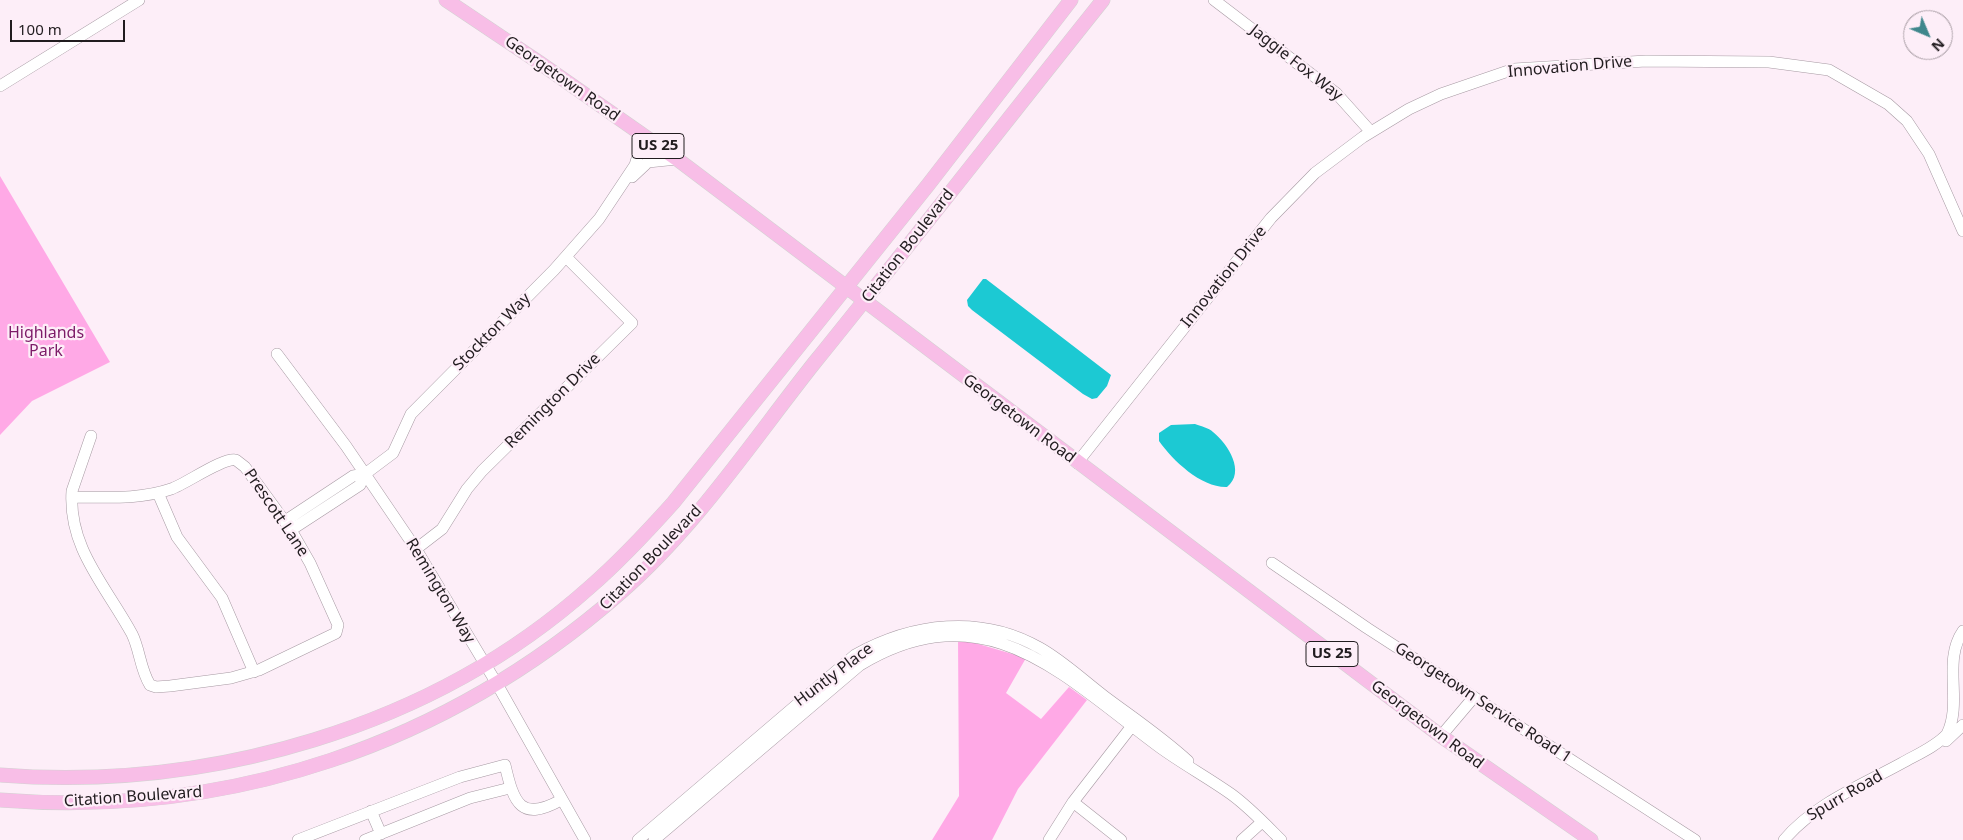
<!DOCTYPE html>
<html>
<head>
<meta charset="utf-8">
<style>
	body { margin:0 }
	#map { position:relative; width:1963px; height:840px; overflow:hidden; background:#fdeef8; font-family:"Noto Sans",sans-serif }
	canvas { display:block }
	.north { position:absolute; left:1903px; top:10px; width:50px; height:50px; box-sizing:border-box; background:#fdeef8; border:1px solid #a59aa1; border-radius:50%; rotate:135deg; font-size:14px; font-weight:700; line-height:20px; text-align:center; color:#211c1f }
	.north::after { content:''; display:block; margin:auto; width:18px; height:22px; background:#3f878c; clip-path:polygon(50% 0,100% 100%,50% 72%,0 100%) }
	.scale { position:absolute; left:10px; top:20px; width:115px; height:22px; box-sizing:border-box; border:2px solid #211c1f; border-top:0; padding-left:6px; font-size:15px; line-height:18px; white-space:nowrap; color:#211c1f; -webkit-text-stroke:4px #fdeef8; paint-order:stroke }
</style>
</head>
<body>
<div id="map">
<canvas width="1963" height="840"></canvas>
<div class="north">N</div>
<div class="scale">100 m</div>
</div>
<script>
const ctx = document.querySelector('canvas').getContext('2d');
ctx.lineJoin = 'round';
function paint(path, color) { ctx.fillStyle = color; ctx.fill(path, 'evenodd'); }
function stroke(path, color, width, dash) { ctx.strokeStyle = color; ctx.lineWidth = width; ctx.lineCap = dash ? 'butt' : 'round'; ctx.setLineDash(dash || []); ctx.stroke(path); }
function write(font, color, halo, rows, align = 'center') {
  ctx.font = font + ' "Noto Sans",sans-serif'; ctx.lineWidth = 4.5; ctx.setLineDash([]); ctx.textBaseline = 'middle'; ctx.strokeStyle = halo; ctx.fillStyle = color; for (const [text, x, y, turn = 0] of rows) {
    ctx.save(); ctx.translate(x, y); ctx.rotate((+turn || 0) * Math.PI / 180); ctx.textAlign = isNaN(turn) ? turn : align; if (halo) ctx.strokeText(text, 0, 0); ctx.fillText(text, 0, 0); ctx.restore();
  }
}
paint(new Path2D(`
	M 0,176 L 110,362 L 32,401 L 0,435 Z
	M 958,638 L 1026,658 L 1006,693 L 1041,719 L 1069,687 L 1087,700 L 1018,789 L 992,840 L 932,840 L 959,796 Z`), '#ffa9e6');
paint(new Path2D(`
	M 983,279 L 986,279 L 1111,375 L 1107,386 L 1097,398 L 1092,399 L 1083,394 L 972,310 L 968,306 L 967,300 Z
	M 1195,424 C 1200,426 1209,428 1213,432 C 1228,444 1246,472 1227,487 C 1202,488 1173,461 1159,441 L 1159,433 L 1171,425 Z`), '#1cc9d3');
const minor = new Path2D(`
	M 1214,0 L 1336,93 L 1371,132
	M 0,86 L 139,0
	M 632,177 L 648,162 L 677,159
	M 277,354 L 346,446 L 416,549 L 497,684 L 585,840
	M 1077,463 L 1271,218 L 1315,173 L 1363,137 L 1409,109 L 1441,94 L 1514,69 L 1646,61 L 1769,62 L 1829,70 L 1888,104 L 1907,121 L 1929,154 L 1963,231
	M 158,493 L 177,537 L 222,598 L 254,672
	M 72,497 C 105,497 139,500 171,489 C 186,484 223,457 236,460 L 245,467 L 291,530 L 310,563 L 338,625 L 336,633 L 259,670 L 231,678 L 170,686 L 156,687 L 150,685 C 140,669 140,650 132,634 C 106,586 68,548 72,491 L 91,436
	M 285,521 L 353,476 L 365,474
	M 291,530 L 360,485 L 365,474 L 393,453 L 411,414 L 554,270 L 599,219 L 635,165 L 639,152 L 641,134
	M 416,549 L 442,529 L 467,489 L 482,471 L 632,323 L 566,257
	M 1272,563 L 1367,628 L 1695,840
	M 1441,736 L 1474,697
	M 1946,741 L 1963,725
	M 1073,802 L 1121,840
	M 371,811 L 381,834
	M 298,840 L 460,777 L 505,765 C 514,804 521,822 561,800
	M 365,840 L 470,798 L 510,788
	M 638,840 L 855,655 C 912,623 981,614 1040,648 C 1063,661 1083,680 1104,696 C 1132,717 1162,737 1188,761
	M 654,840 L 860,665 C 985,590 1061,674 1158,746 C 1181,763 1207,777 1231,794 C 1249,807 1265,824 1281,840
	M 1049,840 L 1073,802 L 1135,722
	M 1242,840 L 1262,822
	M 1784,840 C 1814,804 1862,785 1902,763 C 1916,755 1937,746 1947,734 C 1963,702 1942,661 1963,631`);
const major = new Path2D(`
	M 446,0 L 540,63 L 677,159 L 1441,736 L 1591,840
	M 0,775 C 209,791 432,728 590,587 C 620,561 647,532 673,503 L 928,185 L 1071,0
	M 0,800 C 230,818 446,745 620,593 C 696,527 753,440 815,362 C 912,242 1007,120 1103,0`);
stroke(minor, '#a699a2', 12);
stroke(major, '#d3d2d2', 15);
stroke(minor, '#fff', 11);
stroke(major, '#f8bee7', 14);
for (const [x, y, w] of [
	[658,146,52],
	[1332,654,52]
]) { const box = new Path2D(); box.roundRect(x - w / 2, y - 12.5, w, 25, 4); ctx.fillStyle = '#fdeef8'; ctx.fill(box); stroke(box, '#211c1f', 1); }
write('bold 15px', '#211c1f', null, [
	["US 25",658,146],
	["US 25",1332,654]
]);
write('16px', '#211c1f', '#fdeef8', [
	["Jaggie Fox Way",1296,63,38],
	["Innovation Drive",1570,67,-5],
	["Georgetown Road",562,79,35],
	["Citation Boulevard",908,246,-52],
	["Innovation Drive",1224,277,-51],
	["Stockton Way",492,332,-45],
	["Remington Drive",553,401,-45],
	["Georgetown Road",1019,419,37],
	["Prescott Lane",276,513,56],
	["Citation Boulevard",651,558,-46],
	["Remington Way",440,591,59],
	["Huntly Place",834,675,-37],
	["Georgetown Service Road 1",1483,703,33],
	["Georgetown Road",1427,725,37],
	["Spurr Road",1845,796,-30],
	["Citation Boulevard",133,797,-4]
]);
write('16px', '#7d1b68', '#fdeef8', [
	["Highlands",46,333],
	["Park",46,351]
]);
</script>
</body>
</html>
